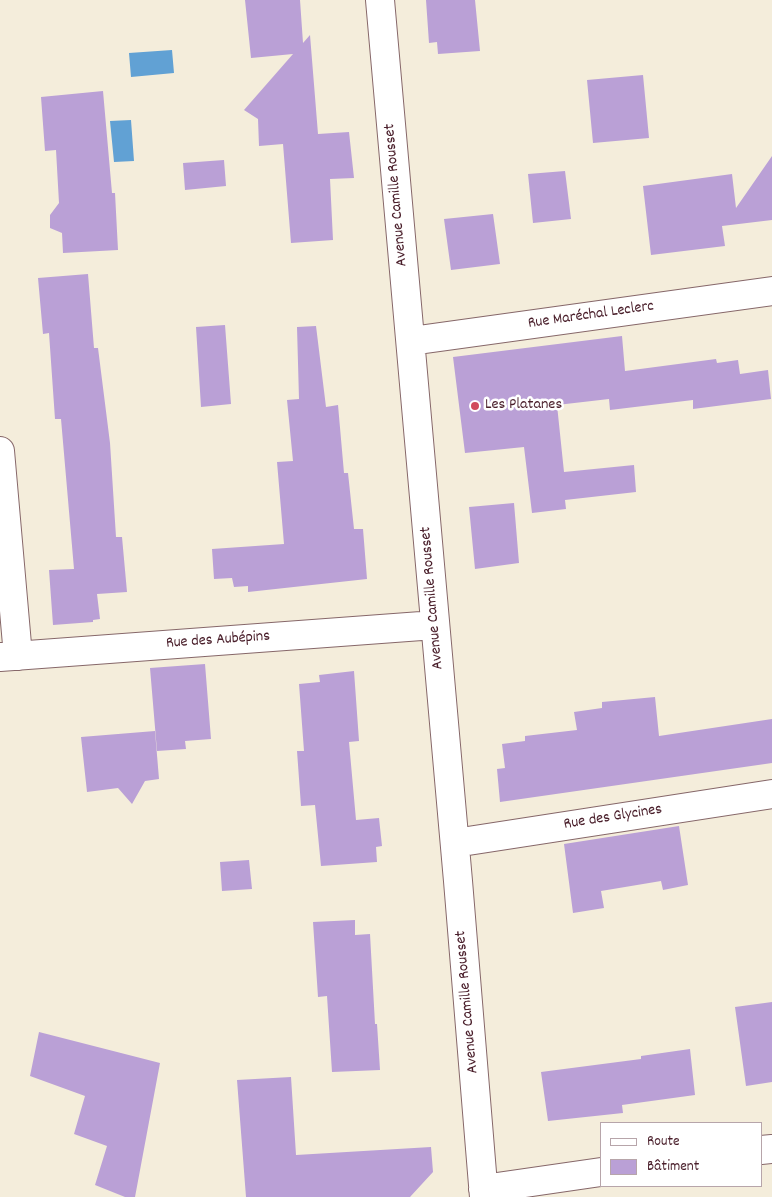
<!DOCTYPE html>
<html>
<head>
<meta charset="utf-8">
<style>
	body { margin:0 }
	#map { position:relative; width:772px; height:1197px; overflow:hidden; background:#f4eddb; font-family:Dekko,sans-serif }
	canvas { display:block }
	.legend { position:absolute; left:600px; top:1122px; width:162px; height:65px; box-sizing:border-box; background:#fff; border:1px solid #b7a5aa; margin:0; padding:6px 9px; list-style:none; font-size:15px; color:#4a1f2b }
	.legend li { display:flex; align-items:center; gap:10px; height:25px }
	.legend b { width:25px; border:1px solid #b7a5aa }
</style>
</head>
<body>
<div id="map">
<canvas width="772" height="1197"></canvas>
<ul class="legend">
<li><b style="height:6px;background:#fff"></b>Route</li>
<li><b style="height:14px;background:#baa0d6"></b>Bâtiment</li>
</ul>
</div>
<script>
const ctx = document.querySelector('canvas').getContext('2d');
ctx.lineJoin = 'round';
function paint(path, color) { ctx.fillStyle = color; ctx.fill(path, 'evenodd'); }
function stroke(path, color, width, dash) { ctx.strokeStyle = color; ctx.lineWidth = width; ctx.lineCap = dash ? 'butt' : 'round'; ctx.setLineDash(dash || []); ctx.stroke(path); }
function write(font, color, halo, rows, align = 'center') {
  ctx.font = font + ' Dekko,sans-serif'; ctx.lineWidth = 5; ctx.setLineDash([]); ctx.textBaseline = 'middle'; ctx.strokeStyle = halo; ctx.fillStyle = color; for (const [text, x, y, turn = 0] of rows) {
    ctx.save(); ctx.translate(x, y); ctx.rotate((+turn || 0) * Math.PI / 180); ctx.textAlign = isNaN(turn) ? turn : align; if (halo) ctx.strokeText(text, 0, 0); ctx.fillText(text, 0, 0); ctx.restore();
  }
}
paint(new Path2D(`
	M 172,50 L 174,73 L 131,77 L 129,53 Z
	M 131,120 L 134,161 L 114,162 L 110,121 Z`), '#61a1d4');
paint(new Path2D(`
	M 245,0 L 300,0 L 303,43 L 310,35 L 318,134 L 349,132 L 354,178 L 330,179 L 333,240 L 291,243 L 283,144 L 259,146 L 258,119 L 244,110 L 293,54 L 251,58 Z
	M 426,0 L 475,0 L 480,51 L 438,54 L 437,42 L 429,43 Z
	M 643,75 L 649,138 L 593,143 L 587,80 Z
	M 103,91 L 112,193 L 115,193 L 118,250 L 63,253 L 62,233 L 50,228 L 50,215 L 59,203 L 56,150 L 45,151 L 41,97 Z
	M 772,156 L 772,220 L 722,226 L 725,246 L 651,255 L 643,186 L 732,174 L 736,208 Z
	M 224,160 L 226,186 L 185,190 L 183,163 Z
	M 565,171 L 571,219 L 533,223 L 528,174 Z
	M 493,214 L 500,264 L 451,270 L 444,219 Z
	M 88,274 L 94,348 L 98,348 L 110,443 L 116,537 L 122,537 L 127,592 L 97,594 L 100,619 L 93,620 L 93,622 L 53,625 L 49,570 L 74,569 L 61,419 L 55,419 L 49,333 L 43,334 L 38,278 Z
	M 225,325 L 231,404 L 201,407 L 196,327 Z
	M 316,326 L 326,407 L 338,405 L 344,473 L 348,473 L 354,529 L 363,529 L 367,579 L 248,592 L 248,586 L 234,587 L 232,578 L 214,579 L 212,549 L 284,544 L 277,462 L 293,461 L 287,400 L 299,399 L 297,327 Z
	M 622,336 L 625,371 L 716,359 L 717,363 L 738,360 L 740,374 L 768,370 L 771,399 L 693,409 L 693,400 L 610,410 L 609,399 L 557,405 L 564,472 L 634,465 L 636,492 L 565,500 L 566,509 L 532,513 L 524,447 L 465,453 L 453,357 Z
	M 514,503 L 519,563 L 475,569 L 469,507 Z
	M 205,664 L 211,739 L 185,741 L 186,749 L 157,751 L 150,668 Z
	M 354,671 L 359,741 L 349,742 L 356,820 L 379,818 L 382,846 L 376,847 L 377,862 L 321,866 L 315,805 L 301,806 L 297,751 L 304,751 L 299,684 L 320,682 L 319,675 Z
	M 655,697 L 659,736 L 772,719 L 772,763 L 500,802 L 497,769 L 505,768 L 502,744 L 525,741 L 525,736 L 577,730 L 574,712 L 602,708 L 602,702 Z
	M 155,731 L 159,779 L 145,781 L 132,804 L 118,788 L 87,792 L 81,737 Z
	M 679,826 L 688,885 L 663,890 L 661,881 L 601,891 L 604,908 L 573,913 L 564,844 Z
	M 249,860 L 252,889 L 222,891 L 220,862 Z
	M 355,920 L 355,935 L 370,934 L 375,1024 L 377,1024 L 380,1070 L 332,1072 L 327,996 L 318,997 L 313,922 Z
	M 772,1002 L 772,1082 L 746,1086 L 735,1007 Z
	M 39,1032 L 160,1063 L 135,1197 L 125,1197 L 95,1185 L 107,1146 L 74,1134 L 85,1096 L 30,1076 Z
	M 690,1049 L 695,1095 L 622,1105 L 623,1113 L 548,1121 L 541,1072 L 641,1059 L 641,1056 Z
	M 291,1077 L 296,1155 L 431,1147 L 433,1172 L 410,1197 L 246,1197 L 237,1080 Z`), '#baa0d6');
const minor = new Path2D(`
	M 380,0 L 458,881 L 484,1197
	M 411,341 L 772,291
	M 0,451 L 18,656
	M 0,657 L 435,625
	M 455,843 L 772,794
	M 761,1150 L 772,1149
	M 483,1189 L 601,1172`);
stroke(minor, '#866769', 30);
stroke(minor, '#fff', 28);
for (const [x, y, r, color] of [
	[475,406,5,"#d1495b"]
]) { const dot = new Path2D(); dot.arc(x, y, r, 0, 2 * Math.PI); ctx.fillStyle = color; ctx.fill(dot); stroke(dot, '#fff', 2); }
write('16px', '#4a1f2b', '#fff', [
	["Avenue Camille Rousset",397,195,-95],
	["Rue Maréchal Leclerc",591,316,-8],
	["Avenue Camille Rousset",433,598,-95],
	["Rue des Aubépins",218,641,-4],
	["Rue des Glycines",613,818,-9],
	["Avenue Camille Rousset",468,1002,-95]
]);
write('16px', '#4a1f2b', '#fff', [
	["Les Platanes",485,406]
], 'left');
</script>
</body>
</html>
